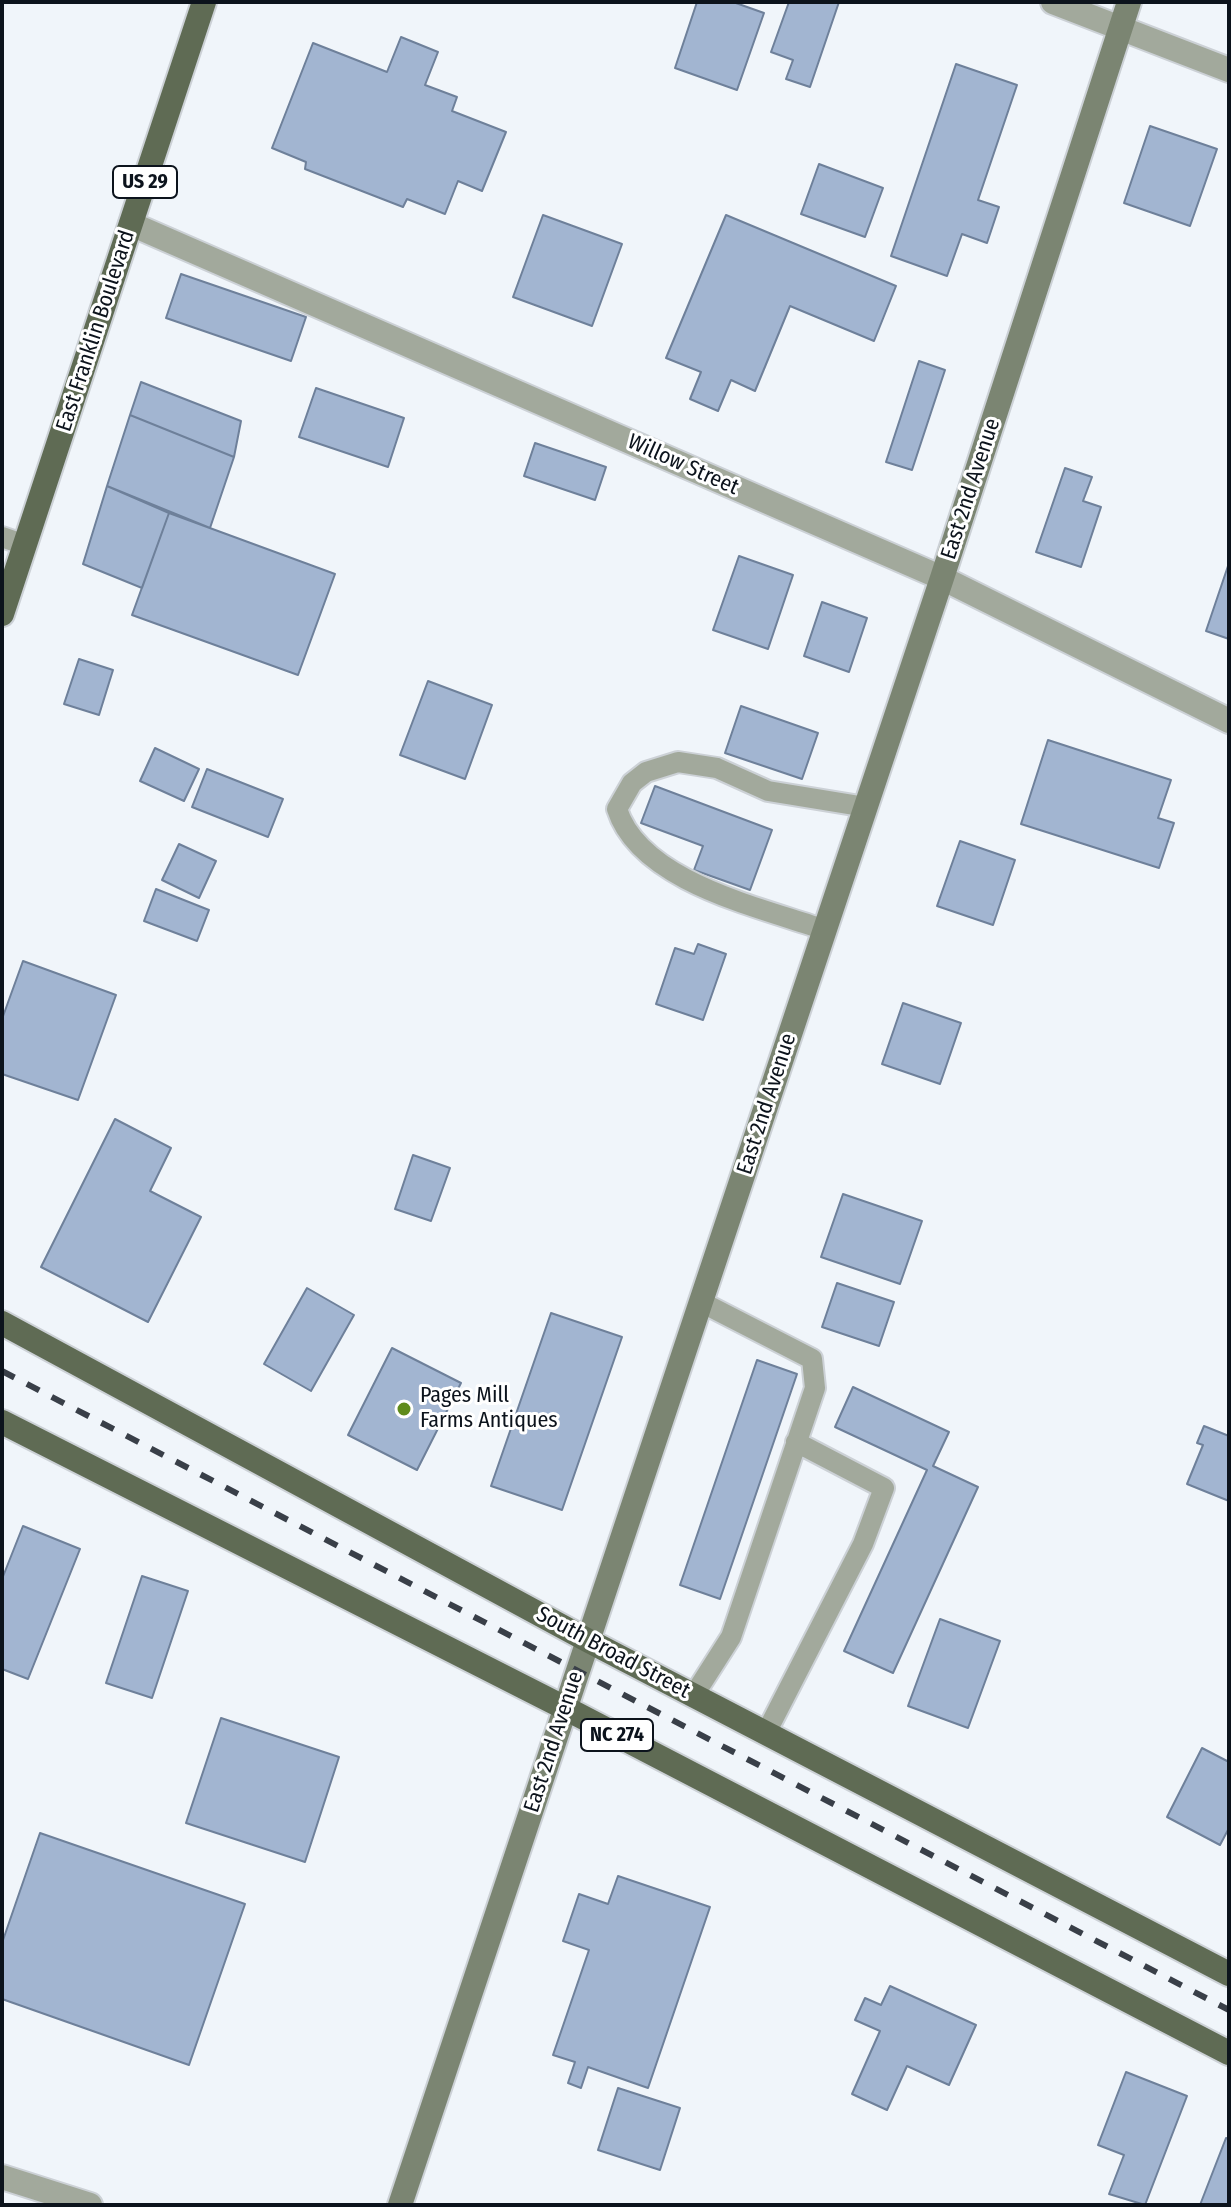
<!DOCTYPE html>
<html>
<head>
<meta charset="utf-8">
<style>
	body { margin:0 }
	#map { position:relative; width:1231px; height:2207px; overflow:hidden; background:#f0f5fa; font-family:"Fira Sans Condensed",sans-serif }
	canvas { display:block }
	.frame { position:absolute; inset:0; border:4px solid #0c131c; pointer-events:none }
</style>
</head>
<body>
<div id="map">
<canvas width="1231" height="2207"></canvas>
<div class="frame"></div>
</div>
<script>
const ctx = document.querySelector('canvas').getContext('2d');
ctx.lineJoin = 'round';
function paint(path, color) { ctx.fillStyle = color; ctx.fill(path, 'evenodd'); }
function stroke(path, color, width, dash) { ctx.strokeStyle = color; ctx.lineWidth = width; ctx.lineCap = dash ? 'butt' : 'round'; ctx.setLineDash(dash || []); ctx.stroke(path); }
function write(font, color, halo, rows, align = 'center') {
  ctx.font = font + ' "Fira Sans Condensed",sans-serif'; ctx.lineWidth = 6; ctx.setLineDash([]); ctx.textBaseline = 'middle'; ctx.strokeStyle = halo; ctx.fillStyle = color; for (const [text, x, y, turn = 0] of rows) {
    ctx.save(); ctx.translate(x, y); ctx.rotate((+turn || 0) * Math.PI / 180); ctx.textAlign = isNaN(turn) ? turn : align; if (halo) ctx.strokeText(text, 0, 0); ctx.fillText(text, 0, 0); ctx.restore();
  }
}
const building = new Path2D(`
	M 697,2 L 733,2 L 764,13 L 737,90 L 675,68 Z
	M 789,2 L 839,2 L 810,87 L 786,79 L 793,60 L 771,52 Z
	M 401,37 L 438,52 L 425,85 L 457,97 L 452,111 L 506,132 L 482,191 L 458,181 L 445,214 L 407,199 L 403,207 L 305,169 L 306,162 L 272,148 L 313,43 L 387,72 Z
	M 956,64 L 1017,85 L 978,200 L 999,207 L 987,243 L 962,234 L 947,276 L 891,256 Z
	M 1150,126 L 1217,149 L 1190,226 L 1124,203 Z
	M 819,164 L 883,188 L 865,237 L 801,214 Z
	M 543,215 L 622,244 L 592,326 L 513,297 Z
	M 726,215 L 896,286 L 874,341 L 790,306 L 755,391 L 731,380 L 718,411 L 690,399 L 701,372 L 666,358 Z
	M 181,274 L 306,317 L 291,361 L 166,318 Z
	M 919,361 L 945,370 L 912,470 L 886,462 Z
	M 141,382 L 241,421 L 234,457 L 130,415 Z
	M 316,388 L 404,418 L 388,467 L 299,437 Z
	M 130,415 L 234,457 L 210,528 L 107,486 Z
	M 535,443 L 606,467 L 595,500 L 524,476 Z
	M 1065,468 L 1092,477 L 1083,501 L 1101,507 L 1081,567 L 1036,552 Z
	M 107,486 L 169,513 L 142,588 L 83,564 Z
	M 169,513 L 335,574 L 298,675 L 132,615 Z
	M 739,556 L 793,575 L 768,649 L 713,630 Z
	M 1229,563 L 1229,639 L 1206,631 Z
	M 822,602 L 867,618 L 849,672 L 804,656 Z
	M 79,659 L 113,670 L 99,715 L 64,704 Z
	M 428,681 L 492,705 L 465,779 L 400,755 Z
	M 741,706 L 818,733 L 802,779 L 725,753 Z
	M 1048,740 L 1171,780 L 1158,818 L 1174,823 L 1159,868 L 1021,824 Z
	M 155,748 L 199,769 L 184,801 L 140,781 Z
	M 207,769 L 283,799 L 268,837 L 192,807 Z
	M 655,786 L 772,830 L 750,890 L 694,870 L 703,846 L 641,823 Z
	M 960,841 L 1015,860 L 993,925 L 937,906 Z
	M 179,844 L 216,861 L 199,898 L 162,880 Z
	M 156,889 L 209,910 L 197,941 L 144,921 Z
	M 698,944 L 726,954 L 703,1020 L 656,1004 L 675,948 L 694,954 Z
	M 23,961 L 116,995 L 78,1100 L 2,1074 L 2,1019 Z
	M 903,1003 L 961,1023 L 940,1084 L 882,1064 Z
	M 115,1119 L 171,1148 L 150,1191 L 201,1217 L 148,1322 L 41,1267 Z
	M 413,1155 L 450,1168 L 431,1221 L 395,1209 Z
	M 843,1194 L 922,1221 L 900,1284 L 821,1257 Z
	M 837,1283 L 894,1302 L 879,1346 L 822,1327 Z
	M 307,1288 L 354,1315 L 311,1391 L 264,1364 Z
	M 551,1313 L 622,1337 L 562,1510 L 491,1486 Z
	M 392,1348 L 461,1383 L 417,1470 L 348,1435 Z
	M 757,1360 L 797,1374 L 720,1599 L 680,1585 Z
	M 853,1387 L 949,1432 L 933,1466 L 978,1487 L 893,1673 L 844,1651 L 927,1470 L 835,1427 Z
	M 1204,1426 L 1229,1436 L 1229,1501 L 1187,1484 L 1203,1445 L 1197,1443 Z
	M 23,1526 L 80,1549 L 28,1679 L 2,1669 L 2,1579 Z
	M 142,1576 L 188,1591 L 152,1698 L 106,1683 Z
	M 940,1619 L 1000,1641 L 968,1728 L 908,1706 Z
	M 221,1718 L 339,1757 L 305,1862 L 186,1823 Z
	M 1202,1748 L 1229,1762 L 1229,1828 L 1220,1845 L 1167,1817 Z
	M 40,1833 L 245,1904 L 189,2065 L 2,1999 L 2,1943 Z
	M 618,1876 L 710,1907 L 648,2088 L 588,2067 L 581,2088 L 568,2083 L 575,2062 L 553,2055 L 589,1950 L 563,1941 L 579,1894 L 608,1904 Z
	M 890,1986 L 976,2025 L 949,2085 L 907,2066 L 887,2110 L 852,2094 L 880,2031 L 855,2020 L 865,1998 L 881,2005 Z
	M 1126,2072 L 1187,2096 L 1145,2205 L 1109,2194 L 1124,2155 L 1098,2145 Z
	M 618,2088 L 680,2108 L 660,2170 L 598,2150 Z
	M 1226,2138 L 1229,2139 L 1229,2205 L 1200,2205 Z`);
paint(building, '#a2b5d1');
stroke(building, '#6e809a', 2);
const lane = new Path2D(`
	M 2,537 L 25,545
	M 825,930 C 760,907 640,882 617,809 L 632,783 L 646,772 L 678,762 L 717,768 L 768,791 L 866,807
	M 694,1695 L 731,1637 L 815,1388 L 812,1359 L 701,1302
	M 766,1733 L 863,1544 L 884,1488 L 796,1442`);
const street = new Path2D(`
	M 1053,2 L 1229,70
	M 131,224 L 942,578 L 1229,721
	M 2,2177 L 90,2205`);
const secondary = new Path2D(`
	M 400,2205 L 942,578 L 1129,2`);
const primary = new Path2D(`
	M 2,614 L 204,2
	M 2,1323 L 587,1640 L 1229,1974
	M 2,1422 L 565,1708 L 1229,2053`);
stroke(lane, '#ccd1d6', 24);
stroke(street, '#ccd1d6', 28);
stroke(secondary, '#ccd1d6', 28);
stroke(primary, '#ccd1d6', 28);
stroke(lane, '#a2a99c', 20);
stroke(street, '#a2a99c', 24);
stroke(secondary, '#7b8572', 24);
stroke(primary, '#5f6b54', 24);
stroke(new Path2D(`
	M 2,1371 L 1229,2010`), '#393f48', 6, [14, 14]);
for (const [x, y, r, color] of [
	[404,1409,8,"#5f8b1c"]
]) { const dot = new Path2D(); dot.arc(x, y, r, 0, 2 * Math.PI); ctx.fillStyle = color; ctx.fill(dot); stroke(dot, '#fff', 3); }
for (const [x, y, w] of [
	[145,182,64],
	[617,1735,72]
]) { const box = new Path2D(); box.roundRect(x - w / 2, y - 16, w, 32, 6); ctx.fillStyle = '#fff'; ctx.fill(box); stroke(box, '#0c131c', 2); }
write('bold 20px', '#0c131c', null, [
	["US 29",145,182],
	["NC 274",617,1735]
]);
write('22px', '#0c131c', '#fff', [
	["East Franklin Boulevard",96,331,-72],
	["Willow Street",683,465,24],
	["East 2nd Avenue",971,489,-72],
	["East 2nd Avenue",767,1104,-72],
	["South Broad Street",613,1653,28],
	["East 2nd Avenue",554,1742,-72]
]);
write('22px', '#0c131c', '#fff', [
	["Pages Mill",420,1396],
	["Farms Antiques",420,1421]
], 'left');
</script>
</body>
</html>
